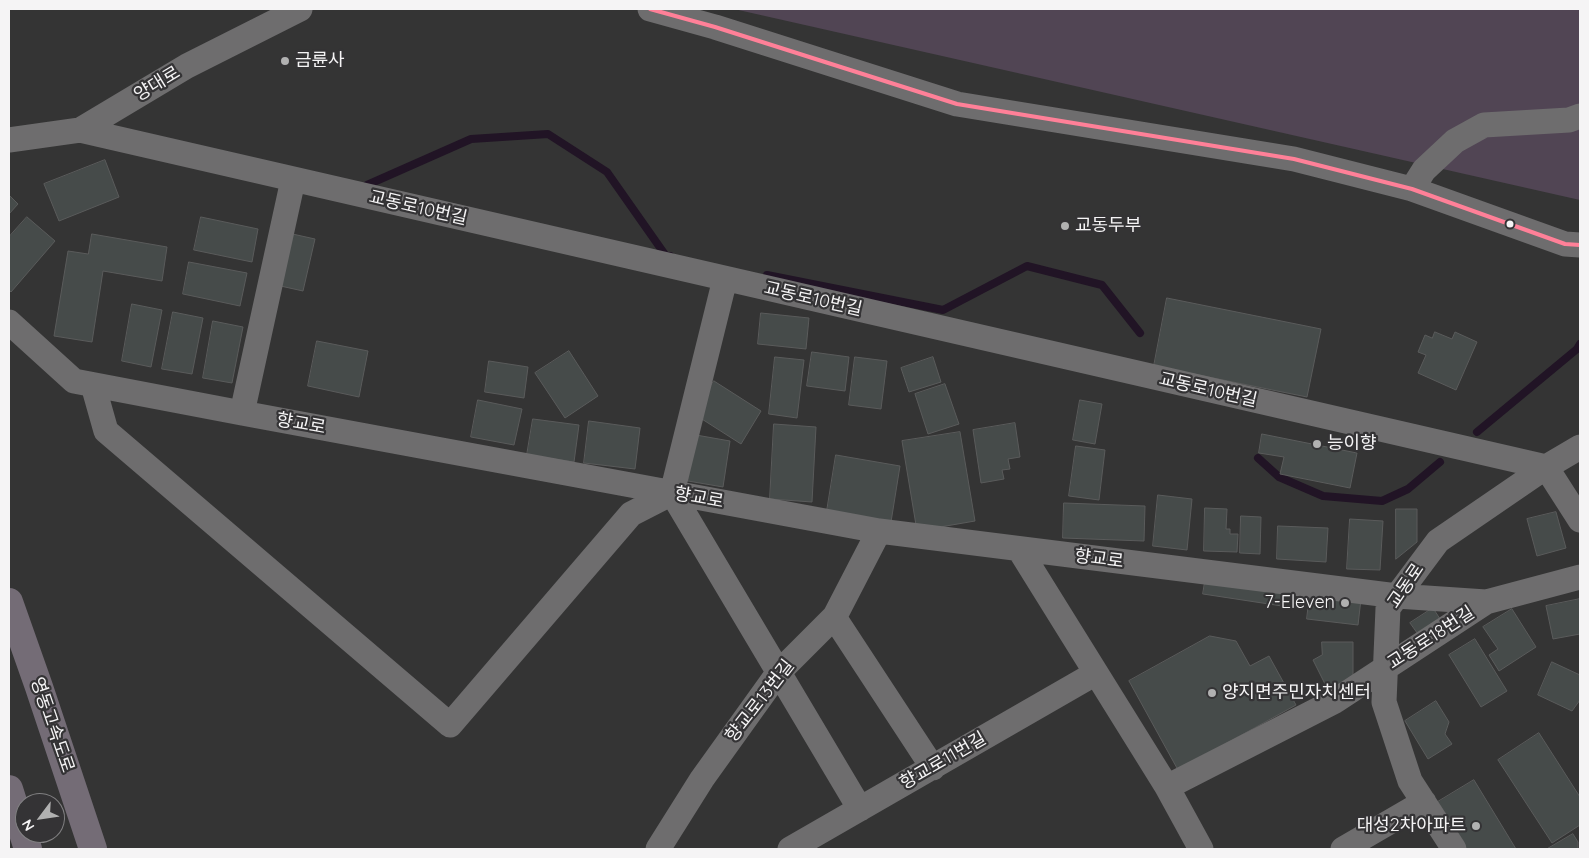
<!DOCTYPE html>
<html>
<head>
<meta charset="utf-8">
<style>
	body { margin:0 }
	#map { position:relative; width:1589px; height:858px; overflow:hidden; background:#343434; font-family:Quicksand,sans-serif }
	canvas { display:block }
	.frame { position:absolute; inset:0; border:10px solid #f5f4f5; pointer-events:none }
	.north { position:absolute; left:15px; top:793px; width:50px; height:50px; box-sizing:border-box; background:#343335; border:1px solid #818082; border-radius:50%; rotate:239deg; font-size:14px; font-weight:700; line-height:20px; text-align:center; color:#f5f4f5 }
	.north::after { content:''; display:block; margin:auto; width:18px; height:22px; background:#b1b1b1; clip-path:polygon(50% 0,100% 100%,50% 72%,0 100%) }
</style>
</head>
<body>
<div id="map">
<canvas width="1589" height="858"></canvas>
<div class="frame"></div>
<div class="north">N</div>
</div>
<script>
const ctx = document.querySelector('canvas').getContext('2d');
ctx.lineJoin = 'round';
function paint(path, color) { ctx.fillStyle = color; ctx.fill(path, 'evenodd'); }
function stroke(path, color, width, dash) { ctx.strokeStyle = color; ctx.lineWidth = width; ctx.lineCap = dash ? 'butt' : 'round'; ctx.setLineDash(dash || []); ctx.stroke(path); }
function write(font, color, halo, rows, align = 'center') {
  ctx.font = font + ' Quicksand,"Noto Sans KR",sans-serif'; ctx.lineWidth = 4.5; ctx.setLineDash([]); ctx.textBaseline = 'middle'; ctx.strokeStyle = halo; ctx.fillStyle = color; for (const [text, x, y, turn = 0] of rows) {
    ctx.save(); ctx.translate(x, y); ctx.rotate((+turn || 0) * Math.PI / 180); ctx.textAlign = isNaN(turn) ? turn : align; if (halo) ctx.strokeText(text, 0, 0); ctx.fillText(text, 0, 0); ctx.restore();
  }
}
paint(new Path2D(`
	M 734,9 L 1580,9 L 1580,200 Z`), '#514554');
stroke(new Path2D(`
	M 367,185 L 471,139 L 548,134 L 607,172 L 666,256 L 670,256
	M 767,275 L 943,310 L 1027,266 L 1102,285 L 1140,333
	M 1477,432 L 1577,349 L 1580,344
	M 1258,458 L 1279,477 L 1323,496 L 1382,501 L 1408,489 L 1440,462`), '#211425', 8);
const building = new Path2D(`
	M 105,160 L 119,197 L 59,221 L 44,184 Z
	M 9,195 L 18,204 L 9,214 Z
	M 27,217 L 55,241 L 11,292 L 9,290 L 9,237 Z
	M 201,217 L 258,229 L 252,262 L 194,250 Z
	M 288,233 L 315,239 L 303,291 L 276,285 Z
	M 92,234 L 167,247 L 162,281 L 103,271 L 92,342 L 54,336 L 68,251 L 88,254 Z
	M 189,262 L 247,273 L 240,306 L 183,294 Z
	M 1167,298 L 1321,329 L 1307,397 L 1154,366 Z
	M 132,304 L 162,310 L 151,367 L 122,361 Z
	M 173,312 L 203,318 L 192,374 L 162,369 Z
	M 761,313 L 809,318 L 806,349 L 758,344 Z
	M 213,321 L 243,327 L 232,383 L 203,378 Z
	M 1435,332 L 1452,339 L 1455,332 L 1477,342 L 1456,390 L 1418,373 L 1426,355 L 1418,352 L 1425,335 L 1432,338 Z
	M 317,341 L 368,351 L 359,397 L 308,386 Z
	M 569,351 L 598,396 L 565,418 L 535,373 Z
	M 812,352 L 849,357 L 845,391 L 807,386 Z
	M 775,357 L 804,360 L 797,418 L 769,414 Z
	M 855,357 L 887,361 L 881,409 L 849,405 Z
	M 933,357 L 941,382 L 909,392 L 901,368 Z
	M 489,361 L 528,367 L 524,398 L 485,392 Z
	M 714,381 L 761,411 L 741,444 L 694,414 Z
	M 945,384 L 959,424 L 928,434 L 915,394 Z
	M 478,400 L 522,409 L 514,445 L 471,437 Z
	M 1080,400 L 1102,404 L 1095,444 L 1073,440 Z
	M 533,419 L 579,425 L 574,462 L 527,455 Z
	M 589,421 L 640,428 L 635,469 L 584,463 Z
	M 1015,423 L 1020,457 L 1008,459 L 1010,469 L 1002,470 L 1004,479 L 981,483 L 973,430 Z
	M 774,424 L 816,427 L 812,502 L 770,499 Z
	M 960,432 L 975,521 L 917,531 L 902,441 Z
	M 1262,434 L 1357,453 L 1350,488 L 1280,474 L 1284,457 L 1259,453 Z
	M 696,435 L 730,441 L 723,487 L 688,481 Z
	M 1076,446 L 1105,450 L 1099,500 L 1069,496 Z
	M 836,455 L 900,466 L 891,522 L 827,511 Z
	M 1158,495 L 1192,499 L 1187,550 L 1153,546 Z
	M 1064,503 L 1145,506 L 1144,541 L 1063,538 Z
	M 1205,508 L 1227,509 L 1226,529 L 1230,529 L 1230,534 L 1238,534 L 1237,552 L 1204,551 Z
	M 1396,509 L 1417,509 L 1417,542 L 1396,559 Z
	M 1556,512 L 1566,548 L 1537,556 L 1527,519 Z
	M 1241,516 L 1261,517 L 1260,554 L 1240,553 Z
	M 1350,519 L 1383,521 L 1380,570 L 1347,569 Z
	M 1278,526 L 1328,528 L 1326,562 L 1277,559 Z
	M 1205,582 L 1284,594 L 1282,606 L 1203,594 Z
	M 1310,593 L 1361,599 L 1358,625 L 1307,619 Z
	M 1580,599 L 1580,634 L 1553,639 L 1546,606 Z
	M 1433,608 L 1442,622 L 1420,637 L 1410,623 Z
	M 1512,609 L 1536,647 L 1499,671 L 1489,655 L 1498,649 L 1483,627 Z
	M 1210,636 L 1236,641 L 1250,666 L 1269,656 L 1296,705 L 1178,770 L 1129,681 Z
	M 1475,639 L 1507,691 L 1481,707 L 1449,655 Z
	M 1322,642 L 1353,642 L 1353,680 L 1329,692 L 1313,660 L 1322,655 Z
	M 1552,662 L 1580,675 L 1580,700 L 1572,711 L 1538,695 Z
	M 1436,701 L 1449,722 L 1445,734 L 1452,744 L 1428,759 L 1405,721 Z
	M 1539,733 L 1580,797 L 1580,825 L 1552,843 L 1498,760 Z
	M 1474,780 L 1516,849 L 1464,849 L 1436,803 Z
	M 1573,834 L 1578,842 L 1578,849 L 1547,849 Z`);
paint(building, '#464b4a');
stroke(building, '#5a5b5b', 1);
stroke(new Path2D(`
	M 650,9 L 715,27 L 957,104 L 1294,159 L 1412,189 L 1565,244 L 1580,245
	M 80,130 L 1546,467 L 1580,520
	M 9,140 L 80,130 L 187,66 L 300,9
	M 293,180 L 242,413 L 879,531 L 1397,596 L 1486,602
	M 1412,189 L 1424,170 L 1455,141 L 1484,125 L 1569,120 L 1580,116
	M 725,279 L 672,493 L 860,809
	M 9,322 L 74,381 L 242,413
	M 93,385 L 106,431 L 450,725 L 631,514 L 672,493
	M 1019,549 L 1167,787 L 1201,849
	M 834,617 L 933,768
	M 1167,787 L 1335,701 L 1486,602 L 1580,577
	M 658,849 L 702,779 L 778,673 L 835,616 L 879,531
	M 790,849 L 1096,673
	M 1343,849 L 1424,802
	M 1454,849 L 1410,781 L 1384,702 L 1388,608 L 1438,541 L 1546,467 L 1580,447`), '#6e6d6e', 25);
stroke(new Path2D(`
	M 9,602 L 39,687 L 93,849
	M 9,789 L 28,849`), '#746c76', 28);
stroke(new Path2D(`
	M 650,9 L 715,27 L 957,104 L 1294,159 L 1412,189 L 1565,244 L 1580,245`), '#ff8098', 4);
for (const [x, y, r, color] of [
	[285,61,5,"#b1b1b1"],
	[1510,224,4.5,"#f5f4f5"],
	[1065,226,5,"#b1b1b1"],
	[1317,444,5,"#b1b1b1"],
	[1345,603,5,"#b1b1b1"],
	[1212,693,5,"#b1b1b1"],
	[1476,826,5,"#b1b1b1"]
]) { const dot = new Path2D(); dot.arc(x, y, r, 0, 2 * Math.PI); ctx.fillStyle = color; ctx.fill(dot); stroke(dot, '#343335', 2); }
write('18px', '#f5f4f5', '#343335', [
	["금륜사",295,61],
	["교동두부",1075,226],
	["능이향",1327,444],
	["7-Eleven",1335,603,"right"],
	["양지면주민자치센터",1222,693],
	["대성2차아파트",1466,826,"right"]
], 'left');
write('18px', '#f5f4f5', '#343335', [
	["양대로",157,84,-31],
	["교동로10번길",418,208,13],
	["교동로10번길",813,299,13],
	["교동로10번길",1208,390,13],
	["향교로",301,424,10],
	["향교로",699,498,10],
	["향교로",1099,559,7],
	["교동로",1406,586,-56],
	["교동로18번길",1431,638,-33],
	["향교로13번길",760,701,-52],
	["영동고속도로",52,725,71],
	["향교로11번길",943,761,-30]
]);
</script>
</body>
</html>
